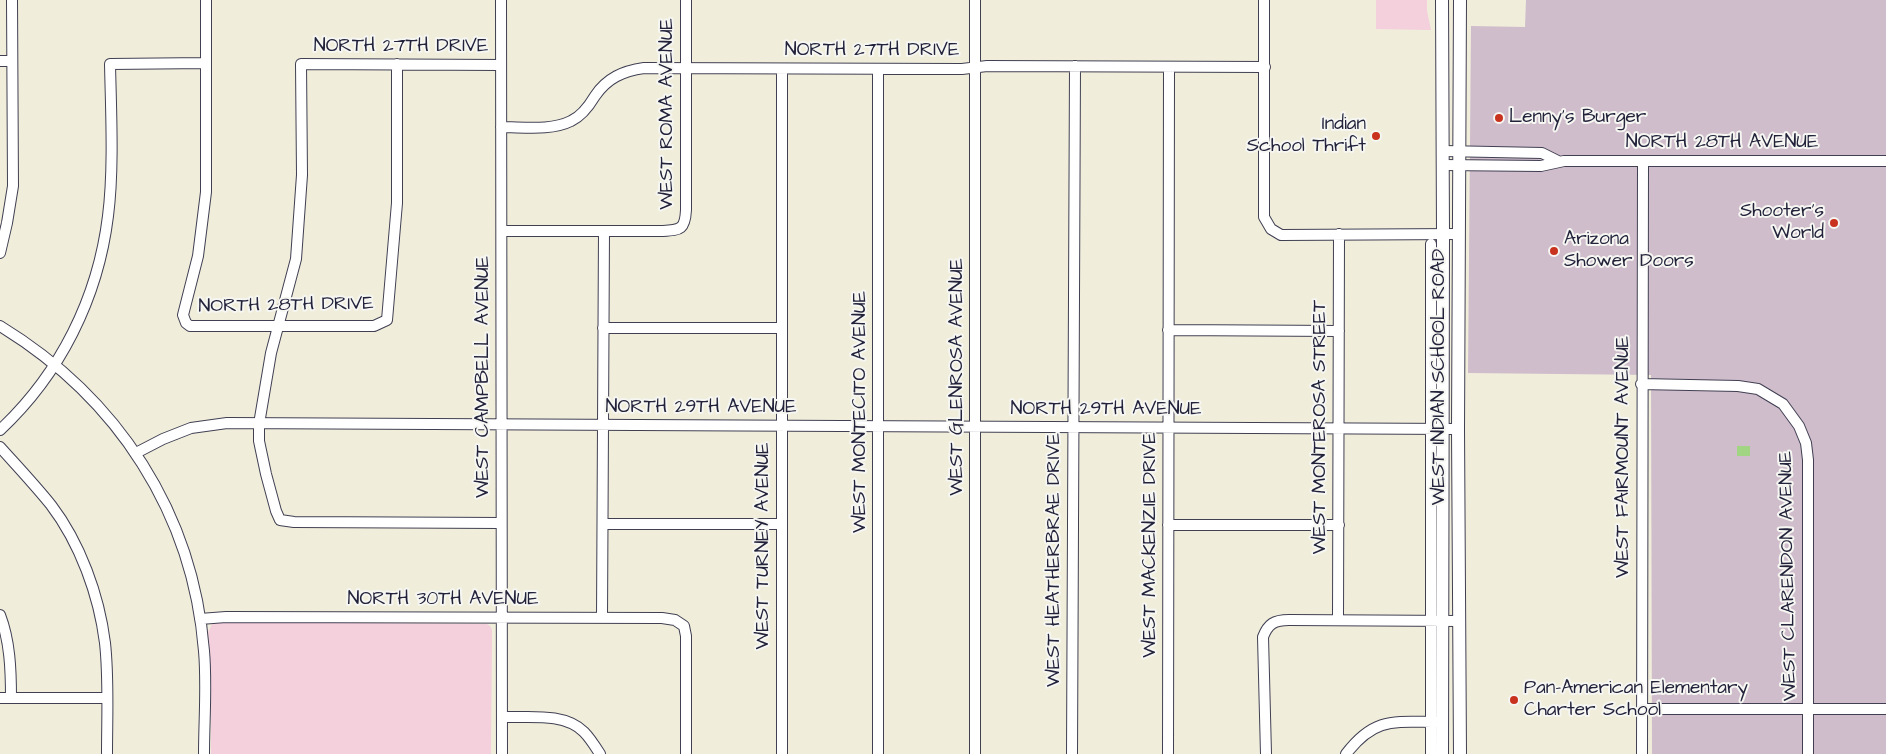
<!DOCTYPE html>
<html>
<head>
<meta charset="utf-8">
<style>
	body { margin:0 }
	canvas { display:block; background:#f0eddb }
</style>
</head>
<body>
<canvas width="1886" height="754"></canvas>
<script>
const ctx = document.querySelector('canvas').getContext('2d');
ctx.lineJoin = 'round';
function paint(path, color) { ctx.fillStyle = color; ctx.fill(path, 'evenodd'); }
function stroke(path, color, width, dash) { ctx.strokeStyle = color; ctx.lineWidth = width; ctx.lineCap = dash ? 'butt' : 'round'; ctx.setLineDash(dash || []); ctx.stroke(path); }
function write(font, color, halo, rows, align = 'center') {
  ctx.font = font + ' "Architects Daughter",sans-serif'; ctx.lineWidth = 4; ctx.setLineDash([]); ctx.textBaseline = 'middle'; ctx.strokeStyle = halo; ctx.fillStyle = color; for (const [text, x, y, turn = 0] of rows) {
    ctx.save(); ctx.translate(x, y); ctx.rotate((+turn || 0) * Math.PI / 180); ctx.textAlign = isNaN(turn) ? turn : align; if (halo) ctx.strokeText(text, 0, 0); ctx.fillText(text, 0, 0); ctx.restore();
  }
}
paint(new Path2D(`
	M 1376,0 L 1427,0 L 1427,11 L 1431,30 L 1376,29 Z
	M 222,622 L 487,624 L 491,627 L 492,631 L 491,754 L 211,754 L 211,682 L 208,632 L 212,624 Z`), '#f4cfdc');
paint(new Path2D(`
	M 1526,0 L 1886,0 L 1886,754 L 1652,754 L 1651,375 L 1468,373 L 1471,26 L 1525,27 Z`), '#d0bdcc');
paint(new Path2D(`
	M 1737,446 L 1750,446 L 1750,456 L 1737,456 Z`), '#a1d483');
const minor = new Path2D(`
	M 206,0 L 206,192 L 198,256 L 183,315 L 186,323 L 190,326 L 374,326 L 387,320 L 397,203 L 397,64
	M 501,0 L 502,754
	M 1264,0 L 1264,217 L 1271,229 L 1281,235 L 1459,234
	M 0,61 L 12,61
	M 782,69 L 782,754
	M 878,69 L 878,754
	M 501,127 C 524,127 551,131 571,121 C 582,116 589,106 595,96 C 607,78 623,71 644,68 L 962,69 L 987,66 L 1265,67
	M 1443,151 L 1542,153 L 1558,161
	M 1443,165 L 1541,166 L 1564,161 L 1886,161
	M 502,231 L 663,231 C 681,230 685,229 686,210 L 686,0
	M 0,253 L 7,223 L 13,186 L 12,0
	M 0,326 C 118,398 193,513 204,651 C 207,685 204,720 204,754
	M 603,328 L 782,328
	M 1168,330 L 1339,331
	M 1641,384 L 1738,386 L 1758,389 L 1783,404 L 1799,426 L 1806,443 L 1808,460 L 1808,754
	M 0,430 C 60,374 98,298 108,216 C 114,169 111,112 110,64 L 206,63
	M 0,447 C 17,466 35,485 51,505 C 80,543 99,595 105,643 C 109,679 107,717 107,754
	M 136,453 L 163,439 L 191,428 L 227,423 L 1458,429
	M 501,523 L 294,522 L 280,520 L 276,511 L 266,474 L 259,441 L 259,424 L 271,353 L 296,259 L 302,175 L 301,64 L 501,65
	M 603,524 L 782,524
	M 1168,525 L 1339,525
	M 0,615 C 10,641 11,670 11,698
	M 602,618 L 604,231
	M 200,619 L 226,617 L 662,618 L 675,620 L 684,626 L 686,636 L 686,754
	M 1338,620 L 1339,234
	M 0,698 L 107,698
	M 1642,709 L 1886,709
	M 502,717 C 528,718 564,712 584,732 C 590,738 595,746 600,754
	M 975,754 L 975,0
	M 1072,754 L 1075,66
	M 1168,754 L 1169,67
	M 1266,754 L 1263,637 C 1268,624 1274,620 1289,620 L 1459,621
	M 1346,754 C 1375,716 1395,722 1438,722
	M 1431,754 L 1431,244
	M 1642,754 L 1643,161`);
const major = new Path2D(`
	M 1442,754 L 1443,234 L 1442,0
	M 1460,754 L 1458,429 L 1460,0`);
stroke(minor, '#414053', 12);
stroke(major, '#414053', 14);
stroke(minor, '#fff', 10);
stroke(major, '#fff', 12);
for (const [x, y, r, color] of [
	[1499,118,5,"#c8321e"],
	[1376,136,5,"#c8321e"],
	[1834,223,5,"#c8321e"],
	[1554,251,5,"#c8321e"],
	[1514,700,5,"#c8321e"]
]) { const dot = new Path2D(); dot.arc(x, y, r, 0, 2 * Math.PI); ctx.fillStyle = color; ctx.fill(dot); stroke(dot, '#f6f6f2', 2); }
write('19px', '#22223b', '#f6f6f2', [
	["NORTH 27TH DRIVE",401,47],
	["NORTH 27TH DRIVE",872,51],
	["WEST ROMA AVENUE",668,114,-90],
	["NORTH 28TH AVENUE",1722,143],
	["NORTH 28TH DRIVE",286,306,-1],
	["WEST CAMPBELL AVENUE",484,377,-90],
	["WEST GLENROSA AVENUE",958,377,-90],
	["WEST INDIAN SCHOOL ROAD",1440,377,-90],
	["NORTH 29TH AVENUE",701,408],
	["NORTH 29TH AVENUE",1106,410],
	["WEST MONTECITO AVENUE",861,412,-90],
	["WEST MONTEROSA STREET",1321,427,-90],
	["WEST FAIRMOUNT AVENUE",1624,457,-90],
	["WEST MACKENZIE DRIVE",1151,545,-90],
	["WEST TURNEY AVENUE",764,546,-90],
	["WEST HEATHERBRAE DRIVE",1055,560,-90],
	["WEST CLARENDON AVENUE",1789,576,-91],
	["NORTH 30TH AVENUE",443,600]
]);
write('19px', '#22223b', '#f6f6f2', [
	["Lenny's Burger",1509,118],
	["Indian",1366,125,"right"],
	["School Thrift",1366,147,"right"],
	["Shooter's",1824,212,"right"],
	["World",1824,234,"right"],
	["Arizona",1564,240],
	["Shower Doors",1564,262],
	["Pan-American Elementary",1524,689],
	["Charter School",1524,711]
], 'left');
</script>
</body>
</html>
